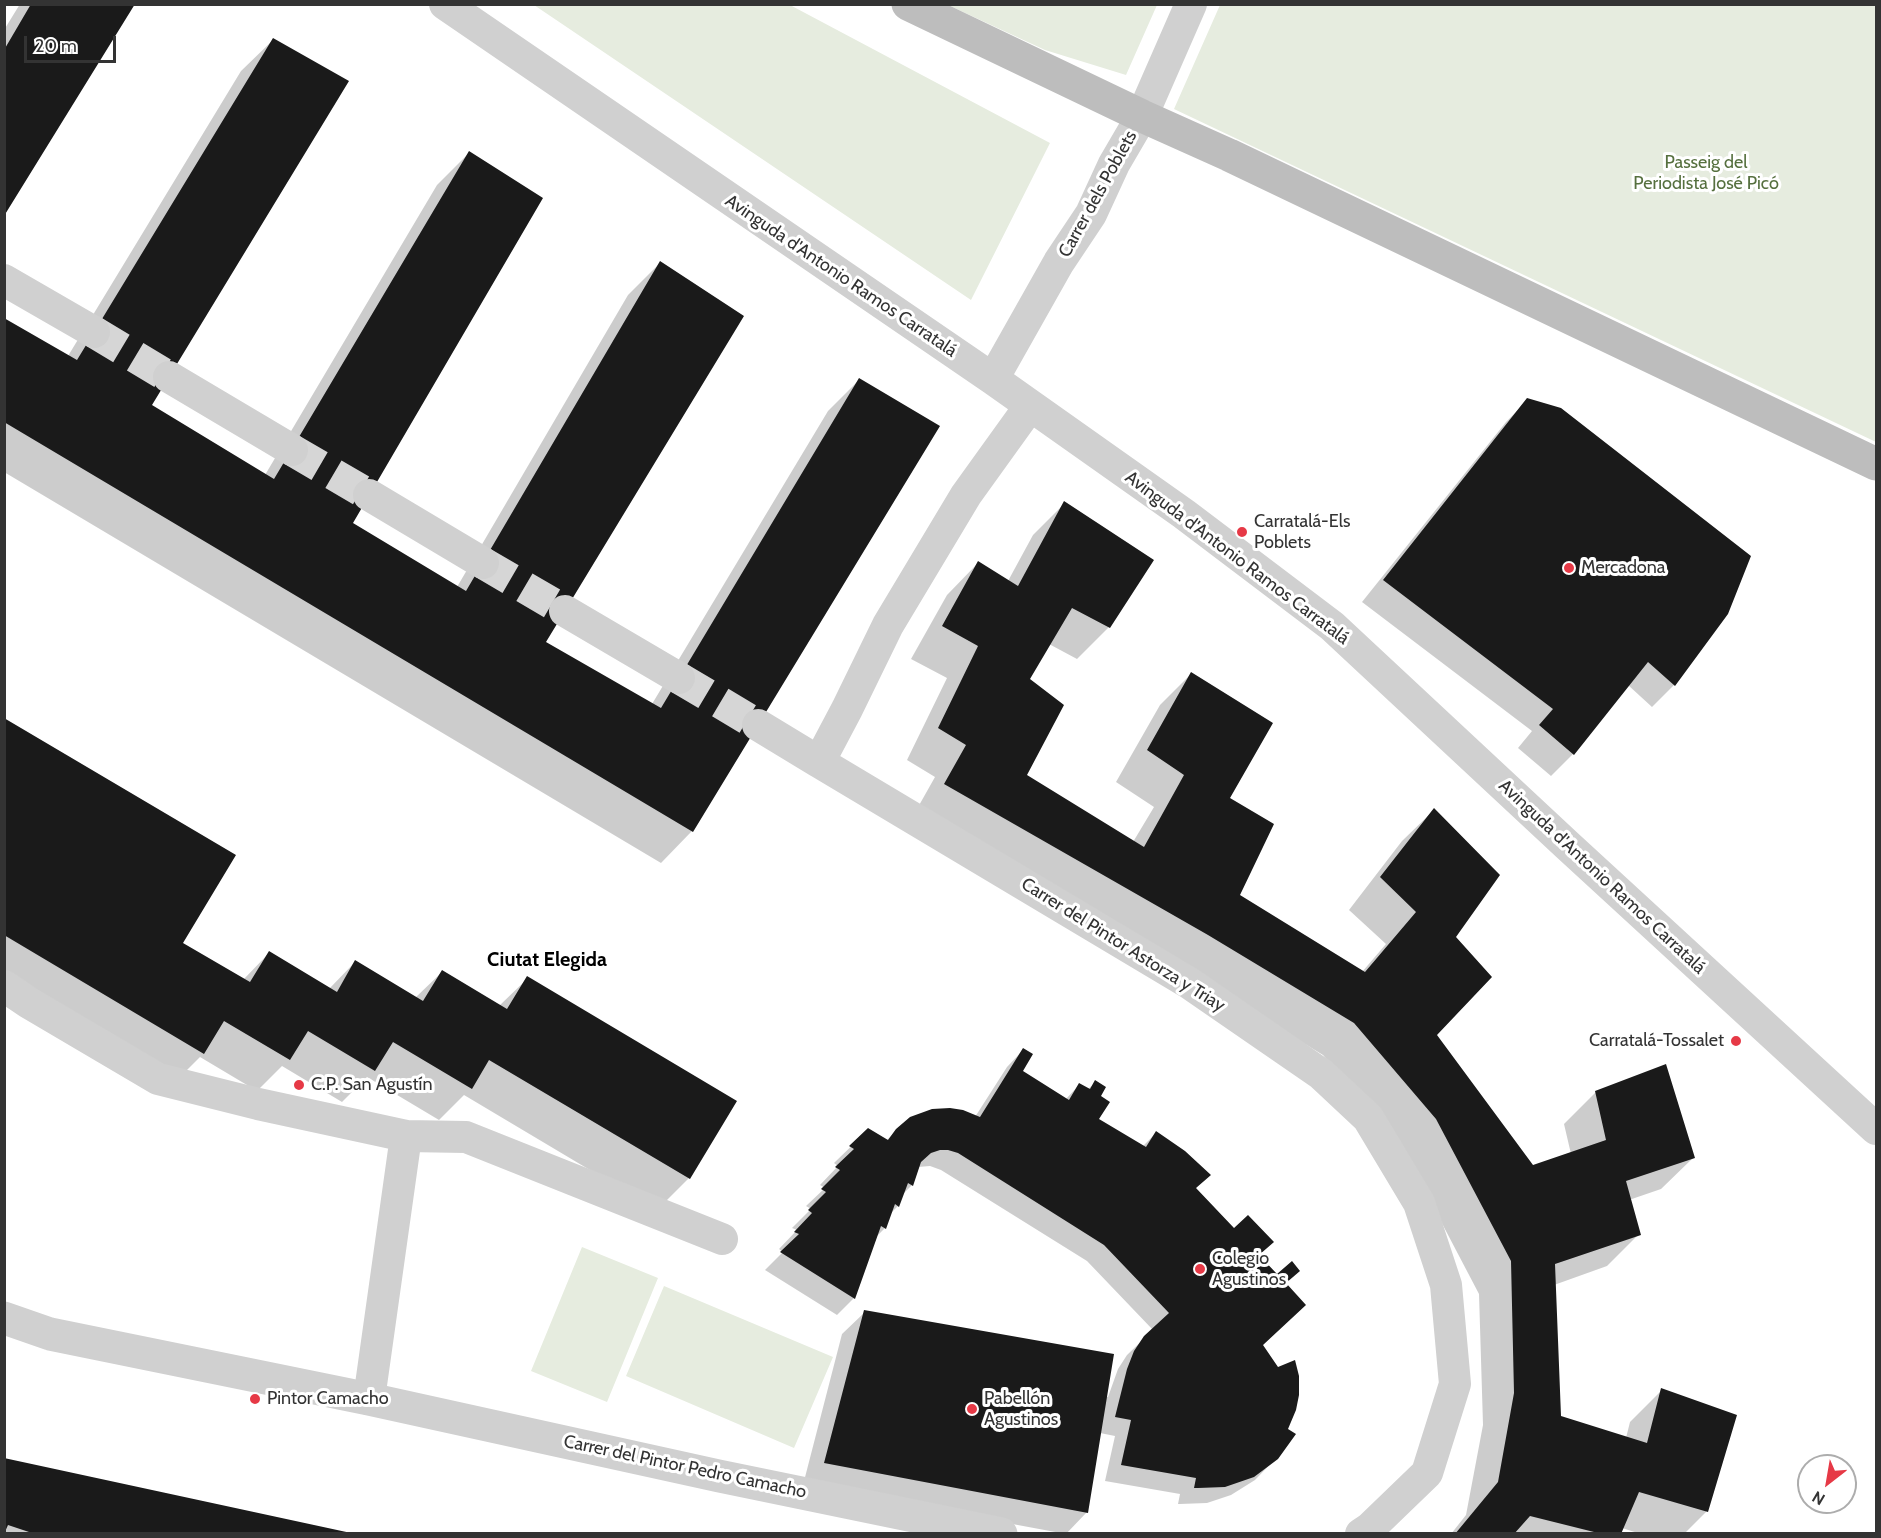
<!DOCTYPE html>
<html>
<head>
<meta charset="utf-8">
<style>
	body { margin:0 }
	#map { position:relative; width:1881px; height:1538px; overflow:hidden; background:#fff; font-family:Cabin,sans-serif }
	canvas { display:block }
	.frame { position:absolute; inset:0; border:6px solid #333; pointer-events:none }
	.north { position:absolute; left:1797px; top:1454px; width:60px; height:60px; box-sizing:border-box; background:#fff; border:2px solid #adadad; border-radius:50%; rotate:211deg; font-size:16px; font-weight:700; line-height:24px; text-align:center; color:#333 }
	.north::after { content:''; display:block; margin:auto; width:21px; height:27px; background:#e63946; clip-path:polygon(50% 0,100% 100%,50% 72%,0 100%) }
	.scale { position:absolute; left:24px; top:36px; width:92px; height:27px; box-sizing:border-box; border:3px solid #333; border-top:0; padding-left:8px; font-size:18px; line-height:21px; white-space:nowrap; color:#333; -webkit-text-stroke:4px #fff; paint-order:stroke }
</style>
</head>
<body>
<div id="map">
<canvas width="1881" height="1538"></canvas>
<div class="frame"></div>
<div class="north">N</div>
<div class="scale">20 m</div>
</div>
<script>
const ctx = document.querySelector('canvas').getContext('2d');
ctx.lineJoin = 'round';
function paint(path, color) { ctx.fillStyle = color; ctx.fill(path, 'evenodd'); }
function stroke(path, color, width, dash) { ctx.strokeStyle = color; ctx.lineWidth = width; ctx.lineCap = dash ? 'butt' : 'round'; ctx.setLineDash(dash || []); ctx.stroke(path); }
function write(font, color, halo, rows, align = 'center') {
  ctx.font = font + ' Cabin,sans-serif'; ctx.lineWidth = 6; ctx.setLineDash([]); ctx.textBaseline = 'middle'; ctx.strokeStyle = halo; ctx.fillStyle = color; for (const [text, x, y, turn = 0] of rows) {
    ctx.save(); ctx.translate(x, y); ctx.rotate((+turn || 0) * Math.PI / 180); ctx.textAlign = isNaN(turn) ? turn : align; if (halo) ctx.strokeText(text, 0, 0); ctx.fillText(text, 0, 0); ctx.restore();
  }
}
paint(new Path2D(`
	M 534,5 L 790,5 L 1050,143 L 971,300 Z
	M 948,5 L 1157,5 L 1126,75 L 1045,50 Z
	M 1220,5 L 1876,5 L 1876,442 L 1174,109 Z
	M 582,1247 L 658,1278 L 607,1402 L 531,1371 Z
	M 664,1286 L 833,1357 L 794,1448 L 626,1376 Z`), '#e6ecdf');
paint(new Path2D(`
	M 20,4 L 133,4 L 4,213 L 4,30 Z
	M 273,40 L 150,406 L 265,475 L 437,185 L 469,153 L 351,524 L 457,587 L 628,295 L 660,263 L 544,642 L 652,704 L 828,411 L 859,380 L 692,831 L 661,863 L 4,472 L 4,320 L 68,356 L 241,71 Z
	M 1528,400 L 1727,613 L 1674,685 L 1652,707 L 1628,685 L 1573,754 L 1551,776 L 1518,748 L 1532,731 L 1362,602 L 1506,422 Z
	M 1065,503 L 1109,627 L 1077,659 L 1049,644 L 1028,680 L 1025,775 L 1133,842 L 1154,807 L 1116,782 L 1160,705 L 1191,674 L 1228,798 L 1238,895 L 1362,972 L 1386,944 L 1349,910 L 1402,841 L 1434,810 L 1454,938 L 1435,1035 L 1532,1167 L 1571,1154 L 1564,1124 L 1596,1092 L 1693,1158 L 1661,1189 L 1629,1200 L 1639,1234 L 1607,1266 L 1554,1285 L 1559,1418 L 1626,1438 L 1630,1422 L 1662,1390 L 1735,1416 L 1706,1512 L 1684,1534 L 1641,1534 L 1622,1528 L 1619,1534 L 1451,1534 L 1466,1515 L 1483,1425 L 1479,1294 L 1404,1151 L 1323,1055 L 1176,966 L 913,816 L 935,777 L 907,760 L 947,678 L 911,659 L 947,595 L 978,563 L 1008,581 L 1033,535 Z
	M 4,719 L 181,943 L 243,980 L 269,953 L 329,989 L 355,962 L 415,998 L 442,972 L 499,1006 L 528,978 L 689,1178 L 657,1210 L 464,1095 L 439,1120 L 367,1077 L 342,1102 L 282,1066 L 257,1091 L 200,1057 L 172,1085 L 4,985 Z
	M 1023,1050 L 1021,1071 L 1065,1100 L 1079,1085 L 1087,1090 L 1096,1082 L 1099,1096 L 1097,1120 L 1142,1147 L 1156,1133 L 1195,1188 L 1285,1284 L 1262,1345 L 1286,1430 L 1282,1452 L 1255,1480 L 1231,1495 L 1207,1503 L 1180,1504 L 1178,1504 L 1180,1494 L 1105,1481 L 1115,1436 L 1100,1433 L 1087,1512 L 1066,1534 L 803,1485 L 842,1334 L 865,1312 L 1108,1397 L 1118,1369 L 1127,1355 L 1153,1330 L 1087,1261 L 941,1170 L 930,1166 L 918,1167 L 912,1185 L 902,1195 L 898,1206 L 890,1214 L 885,1228 L 875,1238 L 854,1298 L 837,1315 L 765,1270 L 783,1252 L 779,1249 L 797,1230 L 792,1228 L 811,1209 L 806,1206 L 825,1188 L 820,1185 L 838,1166 L 834,1163 L 868,1130 L 886,1141 L 897,1130 L 975,1117 L 1007,1067 Z
	M 4,1460 L 348,1534 L 4,1534 Z`), '#0003');
paint(new Path2D(`
	M 31,4 L 135,4 L 4,216 L 4,50 Z
	M 273,38 L 349,81 L 152,405 L 274,479 L 469,151 L 543,198 L 353,523 L 466,591 L 660,261 L 744,316 L 546,642 L 661,708 L 859,378 L 940,426 L 693,832 L 4,422 L 4,318 L 77,360 Z
	M 1527,398 L 1561,408 L 1751,556 L 1728,614 L 1675,686 L 1648,662 L 1574,755 L 1539,725 L 1553,709 L 1383,580 Z
	M 1064,501 L 1154,560 L 1110,628 L 1072,608 L 1030,679 L 1064,705 L 1027,775 L 1144,847 L 1184,775 L 1147,750 L 1191,672 L 1273,723 L 1230,798 L 1274,824 L 1240,895 L 1365,972 L 1416,912 L 1380,877 L 1434,808 L 1500,875 L 1456,937 L 1492,977 L 1437,1035 L 1533,1165 L 1606,1140 L 1595,1091 L 1666,1064 L 1695,1158 L 1626,1181 L 1641,1235 L 1555,1264 L 1561,1416 L 1647,1443 L 1661,1388 L 1737,1415 L 1708,1512 L 1639,1492 L 1621,1534 L 1602,1534 L 1530,1516 L 1514,1534 L 1455,1534 L 1498,1482 L 1514,1393 L 1511,1261 L 1436,1119 L 1354,1023 L 1208,935 L 944,784 L 966,745 L 938,728 L 978,646 L 942,626 L 978,561 L 1018,586 Z
	M 4,718 L 236,855 L 183,943 L 250,982 L 269,951 L 337,992 L 355,960 L 423,1001 L 442,970 L 507,1009 L 527,976 L 737,1101 L 690,1179 L 489,1060 L 472,1089 L 393,1042 L 375,1071 L 308,1031 L 290,1060 L 224,1021 L 204,1054 L 4,935 Z
	M 1023,1048 L 1033,1054 L 1023,1071 L 1069,1100 L 1079,1083 L 1090,1089 L 1095,1080 L 1106,1087 L 1101,1096 L 1110,1102 L 1099,1119 L 1146,1147 L 1156,1131 L 1185,1151 L 1211,1175 L 1196,1188 L 1234,1228 L 1248,1215 L 1274,1242 L 1259,1255 L 1277,1274 L 1292,1261 L 1300,1271 L 1286,1283 L 1306,1305 L 1263,1345 L 1278,1367 L 1295,1360 L 1299,1376 L 1299,1395 L 1296,1410 L 1288,1429 L 1296,1434 L 1278,1459 L 1254,1477 L 1225,1487 L 1198,1488 L 1194,1488 L 1196,1478 L 1121,1465 L 1131,1420 L 1115,1417 L 1127,1369 L 1134,1351 L 1144,1336 L 1169,1313 L 1104,1245 L 958,1153 L 948,1150 L 940,1150 L 931,1153 L 921,1162 L 913,1186 L 908,1183 L 899,1207 L 895,1204 L 886,1229 L 881,1226 L 855,1299 L 780,1252 L 799,1234 L 794,1232 L 812,1213 L 808,1210 L 826,1192 L 821,1189 L 840,1170 L 835,1167 L 854,1149 L 849,1146 L 868,1128 L 888,1140 L 896,1129 L 910,1117 L 932,1109 L 950,1108 L 963,1110 L 980,1117 Z
	M 864,1310 L 1114,1354 L 1088,1513 L 824,1463 Z
	M 4,1458 L 351,1533 L 350,1534 L 35,1534 L 8,1525 L 4,1534 Z`), '#1a1a1a');
stroke(new Path2D(`
	M 94,332 L 169,377
	M 292,450 L 369,495
	M 483,563 L 565,611
	M 679,678 L 758,725`), '#d6d6d6', 32, [32, 16]);
stroke(new Path2D(`
	M 445,4 L 993,379 L 1184,514 L 1332,626 L 1567,845 L 1876,1129
	M 4,280 L 94,332
	M 169,377 L 292,450
	M 993,379 L 1059,262 L 1091,214 L 1114,164 L 1142,116 L 1191,4
	M 1030,406 L 966,495 L 888,625 L 847,709 L 819,762 L 1189,983 L 1321,1074 L 1368,1118 L 1419,1203 L 1446,1285 L 1455,1384 L 1427,1473 L 1370,1528 L 1361,1534
	M 369,495 L 483,563
	M 565,611 L 679,678
	M 758,725 L 819,762
	M 4,986 L 29,1003 L 158,1079 L 258,1104 L 406,1136 L 466,1137 L 722,1239
	M 369,1399 L 406,1136`), '#d0d0d0', 32);
stroke(new Path2D(`
	M 4,1318 L 50,1334 L 369,1399 L 719,1476 L 1001,1534`), '#d0d0d0', 33);
stroke(new Path2D(`
	M 908,4 L 1142,116 L 1229,155 L 1876,464`), '#bdbdbd', 33);
for (const [x, y, r, color] of [
	[1242,532,6,"#e63946"],
	[1569,568,6,"#e63946"],
	[1736,1041,6,"#e63946"],
	[299,1085,6,"#e63946"],
	[1200,1269,6,"#e63946"],
	[255,1399,6,"#e63946"],
	[972,1409,6,"#e63946"]
]) { const dot = new Path2D(); dot.arc(x, y, r, 0, 2 * Math.PI); ctx.fillStyle = color; ctx.fill(dot); stroke(dot, '#fff', 2); }
write('18px', '#56703f', '#fff', [
	["Passeig del",1706,163],
	["Periodista José Picó",1706,184]
]);
write('18px', '#333', '#fff', [
	["Carrer dels Poblets",1098,194,-61],
	["Avinguda d'Antonio Ramos Carratalá",841,276,34],
	["Avinguda d'Antonio Ramos Carratalá",1237,558,37],
	["Avinguda d'Antonio Ramos Carratalá",1602,877,43],
	["Carrer del Pintor Astorza y Triay",1123,945,32],
	["Carrer del Pintor Pedro Camacho",685,1467,12]
]);
write('18px', '#333', '#fff', [
	["Carratalá-Els",1254,522],
	["Poblets",1254,543],
	["Mercadona",1581,568],
	["Carratalá-Tossalet",1724,1041,"right"],
	["C.P. San Agustín",311,1085],
	["Colegio",1212,1259],
	["Agustinos",1212,1280],
	["Pintor Camacho",267,1399],
	["Pabellón",984,1399],
	["Agustinos",984,1420]
], 'left');
write('bold 20px', '#000', '#fff', [
	["Ciutat Elegida",547,960]
]);
</script>
</body>
</html>
